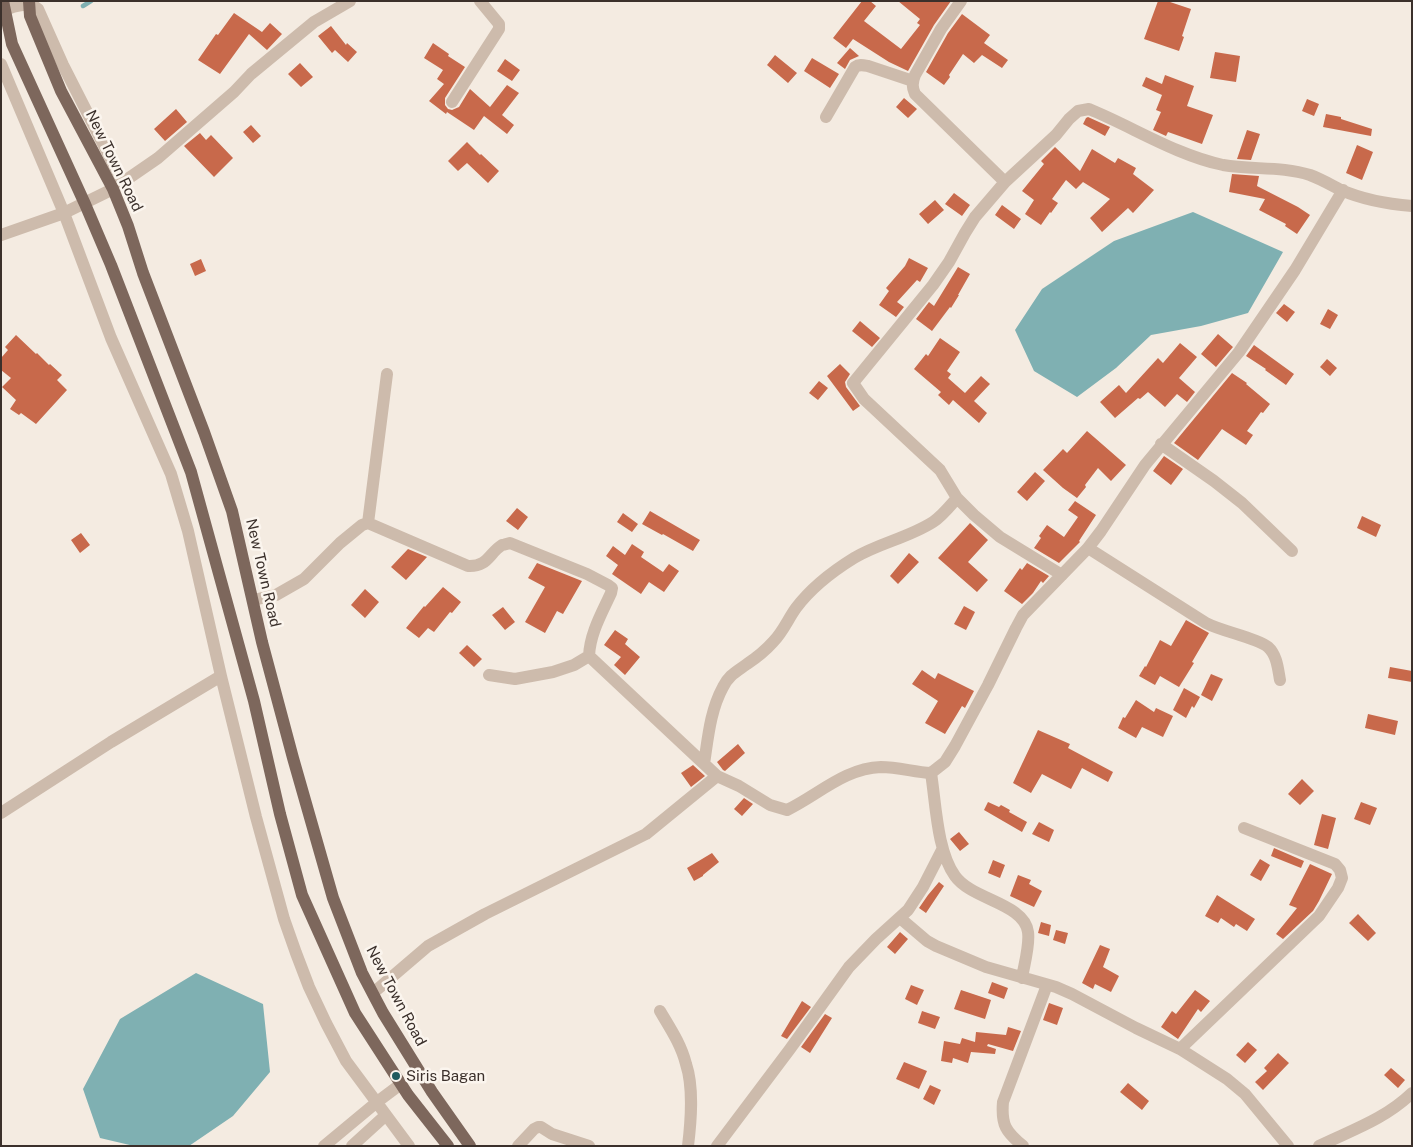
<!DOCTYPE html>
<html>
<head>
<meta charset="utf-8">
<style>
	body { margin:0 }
	#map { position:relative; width:1413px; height:1147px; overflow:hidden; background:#f4ebe1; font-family:"Public Sans",sans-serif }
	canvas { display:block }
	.frame { position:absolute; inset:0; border:2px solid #3b302b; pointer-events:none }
</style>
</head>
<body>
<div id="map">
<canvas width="1413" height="1147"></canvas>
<div class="frame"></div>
</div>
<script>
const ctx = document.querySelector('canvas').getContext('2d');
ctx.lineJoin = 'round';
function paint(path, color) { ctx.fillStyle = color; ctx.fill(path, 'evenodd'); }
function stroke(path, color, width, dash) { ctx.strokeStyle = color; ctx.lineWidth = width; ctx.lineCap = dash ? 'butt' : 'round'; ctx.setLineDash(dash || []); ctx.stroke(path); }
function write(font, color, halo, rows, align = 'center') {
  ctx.font = font + ' "Public Sans",sans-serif'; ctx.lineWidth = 5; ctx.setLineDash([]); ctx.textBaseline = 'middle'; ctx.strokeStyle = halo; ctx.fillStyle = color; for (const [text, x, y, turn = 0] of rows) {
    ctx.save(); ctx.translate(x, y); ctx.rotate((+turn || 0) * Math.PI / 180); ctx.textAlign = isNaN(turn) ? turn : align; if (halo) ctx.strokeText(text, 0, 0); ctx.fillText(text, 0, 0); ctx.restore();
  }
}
paint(new Path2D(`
	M 1193,212 L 1283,252 L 1248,313 L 1201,326 L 1151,335 L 1116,368 L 1077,397 L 1034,371 L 1015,330 L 1042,289 L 1114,241 Z
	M 196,973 L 263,1004 L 270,1072 L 233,1116 L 189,1146 L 134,1146 L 100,1138 L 83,1089 L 120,1019 Z`), '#7fb0b2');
stroke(new Path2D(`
	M 83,6 L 91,1`), '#7fb0b2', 4.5);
paint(new Path2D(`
	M 862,1 L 870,1 L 876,6 L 864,21 L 901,49 L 920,25 L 917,23 L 920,19 L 898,1 L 951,1 L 934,25 L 908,71 L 889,62 L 853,39 L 846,48 L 833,38 Z
	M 1158,1 L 1167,1 L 1191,9 L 1182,36 L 1184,37 L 1179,51 L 1144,39 Z
	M 234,13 L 262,32 L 270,23 L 282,34 L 267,50 L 249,34 L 220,74 L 198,60 L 216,34 L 218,35 Z
	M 962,14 L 990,35 L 984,43 L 1008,60 L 1002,68 L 982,55 L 974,63 L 963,54 L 949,75 L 950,77 L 944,85 L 926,72 L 948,33 Z
	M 331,26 L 346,45 L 347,43 L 357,52 L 348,62 L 335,50 L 332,53 L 318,36 Z
	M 433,43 L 449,54 L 448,56 L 465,67 L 445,98 L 445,105 L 448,109 L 452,110 L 459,107 L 470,89 L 490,107 L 507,85 L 519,93 L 502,115 L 514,125 L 507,134 L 484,116 L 474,130 L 447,112 L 446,114 L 429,101 L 444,84 L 437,79 L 443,70 L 424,58 Z
	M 850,48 L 859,56 L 850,60 L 845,69 L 837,63 Z
	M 1215,52 L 1240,56 L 1236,82 L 1210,78 Z
	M 775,55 L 797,73 L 788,83 L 767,65 Z
	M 812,58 L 839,74 L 830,88 L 804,71 Z
	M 505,59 L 520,70 L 512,81 L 497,71 Z
	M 300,63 L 313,77 L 301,87 L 288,74 Z
	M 1165,75 L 1194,86 L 1187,106 L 1213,115 L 1202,144 L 1168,132 L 1166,136 L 1153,130 L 1161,112 L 1156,110 L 1162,95 L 1142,86 L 1146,77 L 1162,84 Z
	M 904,98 L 917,109 L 908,118 L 896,107 Z
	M 1307,99 L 1319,104 L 1314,116 L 1302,111 Z
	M 176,109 L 187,122 L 165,141 L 154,129 Z
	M 1326,114 L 1341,117 L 1341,119 L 1372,129 L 1371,136 L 1323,127 Z
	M 1088,117 L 1110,127 L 1105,136 L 1083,124 L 1086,118 Z
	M 251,125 L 261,136 L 253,143 L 243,132 Z
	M 1247,130 L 1260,134 L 1251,160 L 1237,159 Z
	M 200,133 L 206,140 L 211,135 L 233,158 L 214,177 L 184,146 Z
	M 467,142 L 480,155 L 481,154 L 499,171 L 488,183 L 467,163 L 458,171 L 448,161 Z
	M 1357,145 L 1373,152 L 1362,180 L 1346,173 Z
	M 1055,147 L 1080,171 L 1092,149 L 1115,163 L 1118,158 L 1136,168 L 1133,174 L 1154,190 L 1133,213 L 1128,208 L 1102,232 L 1090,218 L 1110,199 L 1083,182 L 1076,189 L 1066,180 L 1052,199 L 1058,203 L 1051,213 L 1050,212 L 1041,225 L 1025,214 L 1034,200 L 1022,191 L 1044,164 L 1041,161 Z
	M 1232,174 L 1259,176 L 1257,186 L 1298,207 L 1310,215 L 1297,234 L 1285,226 L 1286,224 L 1259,210 L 1265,199 L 1229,192 Z
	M 954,193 L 970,205 L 962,216 L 945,204 Z
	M 935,200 L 944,210 L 928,224 L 919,214 Z
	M 1002,205 L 1021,219 L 1014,229 L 995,215 Z
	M 909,258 L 928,268 L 920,282 L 917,280 L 897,302 L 904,307 L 896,317 L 879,305 L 889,291 L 886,288 L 905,266 Z
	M 201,259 L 206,271 L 195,276 L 190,264 Z
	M 958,267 L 970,274 L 958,295 L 959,295 L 951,308 L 950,307 L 932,331 L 916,319 L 929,302 L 934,306 Z
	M 1284,304 L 1295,312 L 1287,322 L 1276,313 Z
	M 1328,309 L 1338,315 L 1330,329 L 1320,324 Z
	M 860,321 L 880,338 L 872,347 L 852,331 Z
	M 1218,334 L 1233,347 L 1216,367 L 1201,354 Z
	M 16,335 L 36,354 L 37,353 L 49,365 L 50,364 L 62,375 L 57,380 L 67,390 L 36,424 L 21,413 L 19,415 L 10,409 L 16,400 L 2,387 L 11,378 L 1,370 L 1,358 L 8,350 L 5,347 Z
	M 940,338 L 960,352 L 947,371 L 951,374 L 948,378 L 965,393 L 981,376 L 990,384 L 974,401 L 987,413 L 979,423 L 953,400 L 949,405 L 938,395 L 941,392 L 914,369 L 926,354 L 928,356 Z
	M 1180,343 L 1197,357 L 1179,378 L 1195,392 L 1187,402 L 1177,394 L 1165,407 L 1148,392 L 1140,399 L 1138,398 L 1115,418 L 1100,402 L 1119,385 L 1126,393 L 1158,358 L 1163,363 Z
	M 1254,345 L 1294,374 L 1286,385 L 1265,370 L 1266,369 L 1246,356 Z
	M 1327,359 L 1337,368 L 1330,376 L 1320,367 Z
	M 840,364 L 850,374 L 845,382 L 846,387 L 860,406 L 853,411 L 827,376 Z
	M 1232,373 L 1247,383 L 1246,384 L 1270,404 L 1263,413 L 1261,412 L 1247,431 L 1253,435 L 1246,445 L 1222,429 L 1198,460 L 1174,443 Z
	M 819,381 L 828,388 L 818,400 L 809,393 Z
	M 1087,431 L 1126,465 L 1111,481 L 1098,468 L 1085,485 L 1086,487 L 1077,498 L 1063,488 L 1043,470 L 1063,449 L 1067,453 Z
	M 1164,456 L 1183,469 L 1171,485 L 1153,471 Z
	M 1035,472 L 1045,481 L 1027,501 L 1017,492 Z
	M 1075,501 L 1096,515 L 1079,541 L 1080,542 L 1059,563 L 1034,548 L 1041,538 L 1039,536 L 1047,525 L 1064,537 L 1078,517 L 1068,510 Z
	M 517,508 L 528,517 L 518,530 L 506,521 Z
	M 650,511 L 700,540 L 693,551 L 663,534 L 662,535 L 642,524 Z
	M 623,513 L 638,524 L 632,532 L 617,522 Z
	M 1362,516 L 1381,525 L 1376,537 L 1357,528 Z
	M 970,523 L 988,540 L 968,562 L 988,580 L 977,592 L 938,558 Z
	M 81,533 L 90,545 L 80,553 L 71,540 Z
	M 632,544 L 644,552 L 641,557 L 663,572 L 669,564 L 679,571 L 664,592 L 649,582 L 641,594 L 612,574 L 618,565 L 606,556 L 613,546 L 625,555 Z
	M 408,549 L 427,557 L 406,580 L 391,567 Z
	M 909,553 L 919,562 L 898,584 L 890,576 Z
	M 537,563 L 582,581 L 563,614 L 557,611 L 545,633 L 525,622 L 545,587 L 528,578 Z
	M 1027,563 L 1049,576 L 1043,583 L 1041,581 L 1033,593 L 1022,604 L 1004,591 L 1020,568 L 1022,570 Z
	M 443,587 L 461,602 L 452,613 L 450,612 L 434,632 L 428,628 L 419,638 L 406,628 L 424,606 L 425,607 Z
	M 365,589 L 379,602 L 365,618 L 351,605 Z
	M 964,606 L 975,612 L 966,630 L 954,624 Z
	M 503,607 L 515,622 L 505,630 L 492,615 Z
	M 1186,620 L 1209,633 L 1192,662 L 1194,663 L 1179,687 L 1160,676 L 1155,685 L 1139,676 L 1145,666 L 1146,667 L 1160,640 L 1171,646 Z
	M 615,630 L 628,639 L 625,644 L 640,657 L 625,675 L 614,665 L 621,657 L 604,645 Z
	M 467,645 L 482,659 L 474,667 L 459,653 Z
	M 1390,667 L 1412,671 L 1412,682 L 1388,678 Z
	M 922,670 L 935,679 L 938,673 L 974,691 L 965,708 L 962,706 L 945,734 L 925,723 L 938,701 L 912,684 Z
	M 1211,674 L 1223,679 L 1212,701 L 1201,695 Z
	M 1184,688 L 1200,697 L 1194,708 L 1192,706 L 1186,718 L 1173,710 Z
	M 1136,700 L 1154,712 L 1156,708 L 1173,716 L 1163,737 L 1142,727 L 1136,738 L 1118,728 L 1123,717 L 1125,718 Z
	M 1368,714 L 1398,721 L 1395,735 L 1365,728 Z
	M 1038,730 L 1070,744 L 1068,748 L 1113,772 L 1108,782 L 1082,768 L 1071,789 L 1042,774 L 1031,793 L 1013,783 Z
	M 738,744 L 745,753 L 725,771 L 723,770 L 717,762 Z
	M 693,765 L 705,776 L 691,787 L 681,773 Z
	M 1302,779 L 1314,791 L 1300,805 L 1288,794 Z
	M 744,798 L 753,804 L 742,816 L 734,809 Z
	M 988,802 L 999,807 L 1001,805 L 1010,810 L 1009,812 L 1027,822 L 1022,832 L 984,810 Z
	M 1361,802 L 1377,808 L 1370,825 L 1354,819 Z
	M 1322,814 L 1336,818 L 1328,849 L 1314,845 Z
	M 1039,822 L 1054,830 L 1049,842 L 1032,834 Z
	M 959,832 L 969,844 L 960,851 L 950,839 Z
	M 1274,848 L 1304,861 L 1301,868 L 1271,856 Z
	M 712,853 L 719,862 L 703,875 L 703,876 L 694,881 L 687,868 Z
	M 1260,859 L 1270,865 L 1261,881 L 1250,875 Z
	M 993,860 L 1005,865 L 1000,878 L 988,873 Z
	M 1310,864 L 1332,874 L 1319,901 L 1313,911 L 1283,939 L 1276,934 L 1297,908 L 1289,905 Z
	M 1018,875 L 1031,880 L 1029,884 L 1042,891 L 1034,907 L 1010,896 Z
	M 939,882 L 944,886 L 926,913 L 919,908 L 928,895 Z
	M 1217,895 L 1255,919 L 1247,931 L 1236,924 L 1234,927 L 1221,918 L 1218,923 L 1205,916 Z
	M 1358,914 L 1376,933 L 1368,941 L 1349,923 Z
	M 1041,922 L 1051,925 L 1049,936 L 1038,933 Z
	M 1056,930 L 1068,933 L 1065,944 L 1053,940 Z
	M 900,932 L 908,939 L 895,954 L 887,947 Z
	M 1100,945 L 1110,949 L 1103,967 L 1119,976 L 1111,992 L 1095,984 L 1093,989 L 1082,983 Z
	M 992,982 L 1008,988 L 1004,999 L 988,993 Z
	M 911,985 L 924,990 L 917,1005 L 905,999 Z
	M 961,990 L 991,1000 L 985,1019 L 954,1009 Z
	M 1195,990 L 1210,1001 L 1201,1012 L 1198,1009 L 1178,1039 L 1161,1027 L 1172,1011 L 1176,1014 Z
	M 802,1001 L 811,1007 L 787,1039 L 781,1036 Z
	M 1049,1003 L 1063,1008 L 1057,1025 L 1043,1020 Z
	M 922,1011 L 940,1017 L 935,1029 L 918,1023 Z
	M 825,1014 L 832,1018 L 810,1053 L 801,1047 Z
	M 1008,1027 L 1021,1031 L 1013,1051 L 988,1044 L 987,1046 L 996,1049 L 995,1054 L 971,1052 L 968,1063 L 953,1058 L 952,1063 L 941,1061 L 944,1041 L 960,1044 L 962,1038 L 975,1042 L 976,1032 L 1006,1035 Z
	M 1248,1042 L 1257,1050 L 1245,1063 L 1236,1055 Z
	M 1278,1053 L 1289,1063 L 1263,1090 L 1255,1082 L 1267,1071 L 1264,1068 Z
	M 904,1062 L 927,1071 L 919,1089 L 896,1079 Z
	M 1391,1068 L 1405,1080 L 1398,1088 L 1384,1075 Z
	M 1128,1083 L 1149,1101 L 1142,1110 L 1120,1092 Z
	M 930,1085 L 941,1090 L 934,1105 L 923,1099 Z`), '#c8694b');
stroke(new Path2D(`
	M 961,1 L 941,29 L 915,75 C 912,83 912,87 915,94 L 1005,182
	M 1,14 C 8,6 30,1 38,9 L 63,65 L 123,183
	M 1,64 L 64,213 L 111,338 L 171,474 L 188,531 L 221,676 L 256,817 L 284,919 L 296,953 L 309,987 L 326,1023 L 346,1061 L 409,1146
	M 452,102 L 499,29 L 499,24 L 480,1
	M 826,117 L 855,67 C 859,64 863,65 868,66 L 913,81
	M 1,235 L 64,213 L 113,189 L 158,158 L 234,92 L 251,74 L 314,22 L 350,1
	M 1161,444 L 1214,481 L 1242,503 L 1292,551
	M 368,523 L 387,374
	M 1088,548 L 1206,623 C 1223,632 1255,637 1268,647 C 1277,655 1278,669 1280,680
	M 1062,575 L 1000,537 L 974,515 L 957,498 L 940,470 L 864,399 L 853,383 L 933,285 L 949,262 L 965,233 L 975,217 L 1005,182 L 1056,135 L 1069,119 L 1078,111 L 1089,109 C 1133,127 1176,155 1223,165 C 1252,170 1282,166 1310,175 C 1321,179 1331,185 1341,190 C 1364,200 1387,204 1412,206
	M 253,600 L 276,595 L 304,579 L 340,543 L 362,525 L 368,523 L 468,566 C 488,567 489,553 502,545 C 503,545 510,543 510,543 L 587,574 L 608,585 L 612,588 L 611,593 C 602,613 590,633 589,656 L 717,776 L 739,786 L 770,805 L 787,810 C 818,795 845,768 881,767 C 898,767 914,772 931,773 L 945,762 L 955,746 L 988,685 L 1016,628 L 1023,615 L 1088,548 L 1101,531 L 1145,465 L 1239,352 L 1295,270 L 1343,190
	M 489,675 L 515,679 L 553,672 L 574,665 L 589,656
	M 704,764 C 708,738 710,711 723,687 C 729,675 736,672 747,664 C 756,658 765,651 773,642 C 783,632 788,619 796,608 C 811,588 833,571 854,558 C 879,543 908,538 933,522 C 942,516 950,506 957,498
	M 931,773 C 936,805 937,851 955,876 C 972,900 1024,903 1028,932 C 1030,945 1024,965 1022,978
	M 1,813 L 111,742 L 221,676
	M 900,918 L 927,941 L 936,946 L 986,967 L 1056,987 L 1072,994 L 1136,1028 L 1180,1049 L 1227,1079 L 1245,1094 L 1288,1146
	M 373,993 L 428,946 L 485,914 L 646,834 L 717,776
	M 660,1011 C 670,1028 681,1044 686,1064 C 694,1088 691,1121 688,1146
	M 1180,1049 L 1319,916 L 1338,888 L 1342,878 L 1340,870 L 1335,864 L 1244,828
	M 324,1146 L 377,1102 L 401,1084
	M 352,1146 L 386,1115
	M 518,1146 L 534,1129 L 538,1127 L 541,1127 L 552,1134 L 589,1146
	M 717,1146 L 790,1049 L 849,967 L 876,939 L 908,910 L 923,887 L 942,850
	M 1023,1146 C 1006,1132 1001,1125 1003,1102 L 1047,985
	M 1319,1146 C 1352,1130 1385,1119 1412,1093`), '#cdbbac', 12);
stroke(new Path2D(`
	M 3,1 L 12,44 L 85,204 L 111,265 L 191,472 L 254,701 L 280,814 L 302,895 L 355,1013 L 408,1095 L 448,1146
	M 29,1 L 30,16 L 61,91 L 113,189 L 128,226 L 143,273 L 204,432 L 232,511 L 262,642 L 293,758 L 333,898 L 362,973 L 383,1013 L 432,1092 L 470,1146`), '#7d675c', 12);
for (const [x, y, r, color] of [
	[396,1076,5,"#1f5a5e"]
]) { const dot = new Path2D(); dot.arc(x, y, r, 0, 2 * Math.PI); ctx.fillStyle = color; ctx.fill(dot); stroke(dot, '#fbf5ee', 2); }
write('15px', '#3b302b', '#fbf5ee', [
	["New Town Road",114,161,64],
	["New Town Road",263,573,77],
	["New Town Road",396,996,62]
]);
write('15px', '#3b302b', '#fbf5ee', [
	["Siris Bagan",406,1076]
], 'left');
</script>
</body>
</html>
